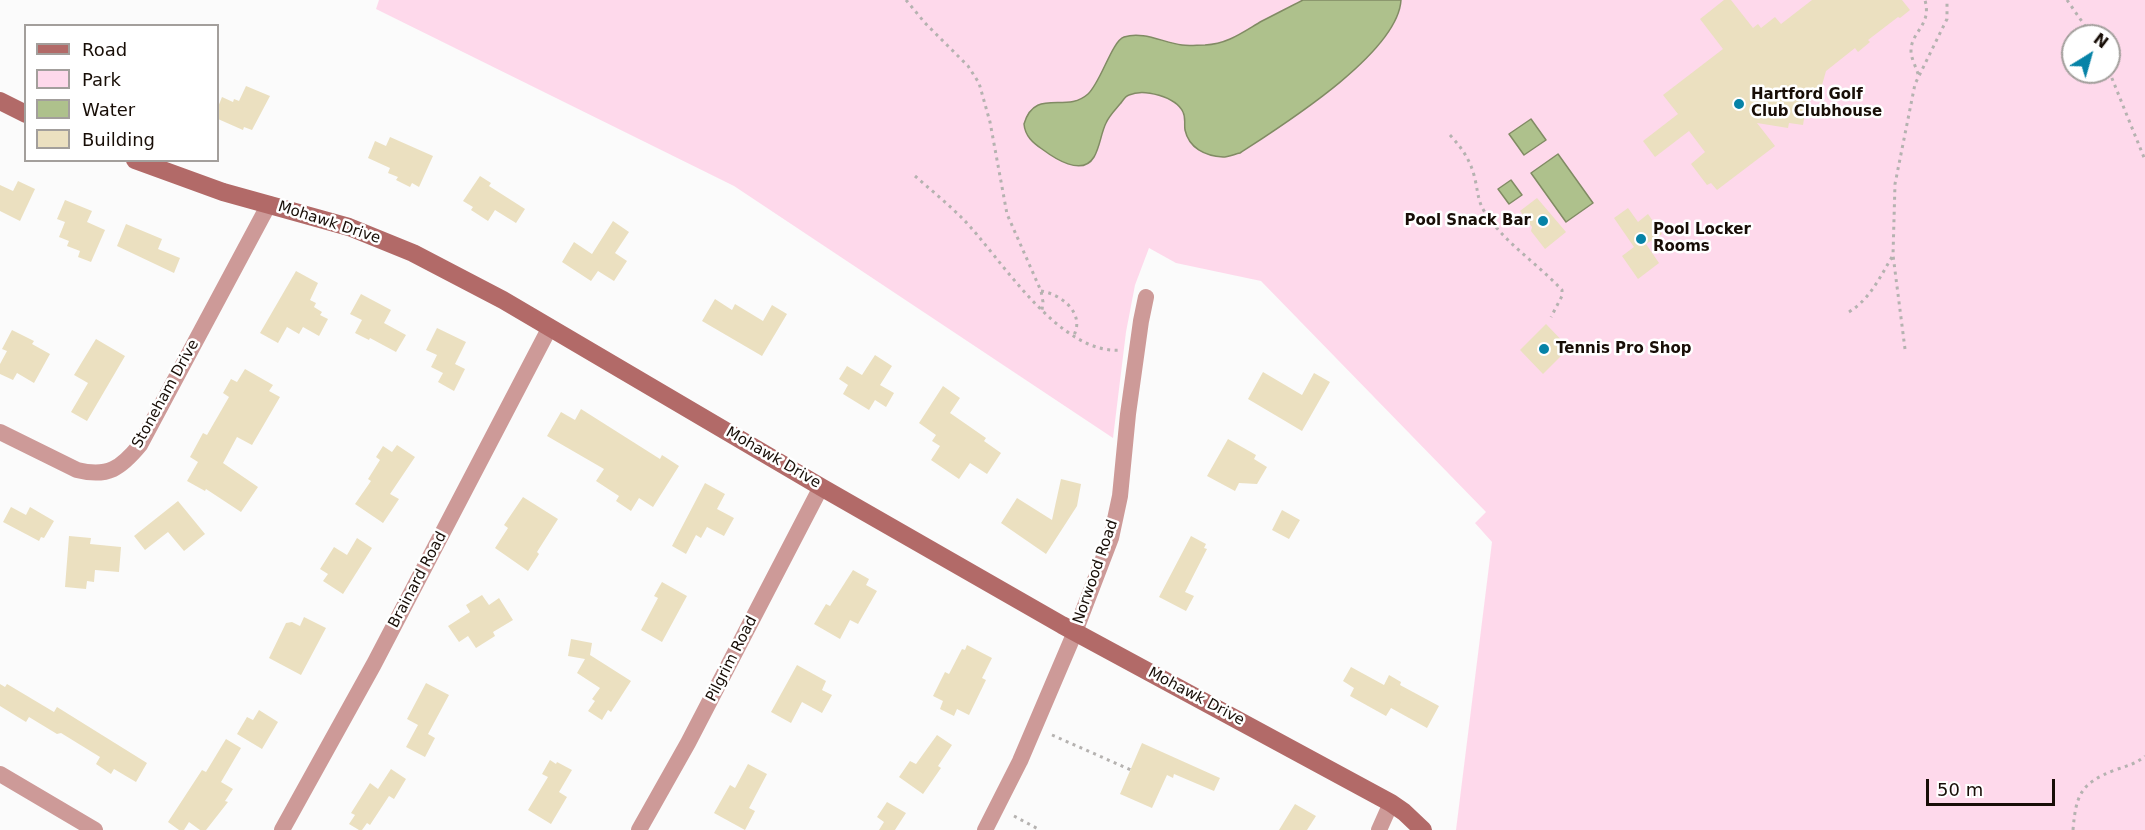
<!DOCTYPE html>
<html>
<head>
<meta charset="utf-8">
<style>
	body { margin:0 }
	#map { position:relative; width:2145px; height:830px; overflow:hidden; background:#fbfbfb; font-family:"DejaVu Sans",sans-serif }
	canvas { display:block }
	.legend { position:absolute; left:24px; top:24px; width:195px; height:138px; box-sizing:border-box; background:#fff; border:2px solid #a39f9c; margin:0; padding:8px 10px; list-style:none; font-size:18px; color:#180e07 }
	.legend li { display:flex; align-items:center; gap:12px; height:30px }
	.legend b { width:30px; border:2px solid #a39f9c }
	.north { position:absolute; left:2061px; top:24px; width:60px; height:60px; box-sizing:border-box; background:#fff; border:2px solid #a39f9c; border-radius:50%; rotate:37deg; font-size:16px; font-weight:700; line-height:24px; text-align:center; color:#180e07 }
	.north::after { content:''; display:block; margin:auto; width:21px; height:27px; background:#0683a7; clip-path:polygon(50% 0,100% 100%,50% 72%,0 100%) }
	.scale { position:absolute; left:1926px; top:779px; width:129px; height:27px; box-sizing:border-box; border:3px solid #180e07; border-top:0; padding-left:8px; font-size:18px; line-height:21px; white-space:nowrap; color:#180e07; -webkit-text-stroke:4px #fff; paint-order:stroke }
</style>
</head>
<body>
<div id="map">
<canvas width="2145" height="830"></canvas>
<ul class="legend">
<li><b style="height:8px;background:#b26a68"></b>Road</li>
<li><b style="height:16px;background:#fed9eb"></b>Park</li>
<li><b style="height:16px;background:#aec18c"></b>Water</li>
<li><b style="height:16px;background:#ebe0c0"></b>Building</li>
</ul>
<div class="north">N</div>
<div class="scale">50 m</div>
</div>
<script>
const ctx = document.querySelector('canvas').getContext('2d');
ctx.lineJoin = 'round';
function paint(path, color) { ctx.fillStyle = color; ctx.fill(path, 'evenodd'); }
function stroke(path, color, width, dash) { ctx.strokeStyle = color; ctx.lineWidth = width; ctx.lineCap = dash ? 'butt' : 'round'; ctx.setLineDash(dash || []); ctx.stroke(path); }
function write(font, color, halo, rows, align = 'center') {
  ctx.font = font + ' "DejaVu Sans",sans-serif'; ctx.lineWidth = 5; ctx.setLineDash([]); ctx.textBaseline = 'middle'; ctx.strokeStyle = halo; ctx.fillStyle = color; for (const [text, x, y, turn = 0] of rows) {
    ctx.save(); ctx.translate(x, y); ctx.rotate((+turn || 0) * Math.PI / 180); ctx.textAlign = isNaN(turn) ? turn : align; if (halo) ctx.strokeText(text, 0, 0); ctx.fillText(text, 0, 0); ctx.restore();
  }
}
paint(new Path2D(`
	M 379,0 L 2145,0 L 2145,830 L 1456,830 L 1492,542 L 1475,523 L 1486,512 L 1261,281 L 1176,263 L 1149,248 L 1135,285 L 1126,332 L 1113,438 L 734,186 L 376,9 ZM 2073,36 L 2109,36 L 2109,72 L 2073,72 Z`), '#fed9eb');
const water = new Path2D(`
	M 1303,0 L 1401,0 C 1398,53 1283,125 1240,153 C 1235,154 1228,157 1223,157 C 1205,156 1189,148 1185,130 C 1184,123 1186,118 1183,112 C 1176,97 1144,88 1129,95 C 1125,96 1122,102 1120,104 C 1115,110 1109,116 1106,123 C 1101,133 1100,147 1094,157 C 1082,177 1054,158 1042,149 C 1033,143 1025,136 1024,124 C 1035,87 1066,114 1088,94 C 1101,82 1112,41 1124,37 C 1143,31 1162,42 1182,45 C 1189,46 1197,45 1205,45 C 1228,44 1243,32 1262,21 C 1276,14 1289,7 1303,0 Z
	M 1531,119 L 1546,140 L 1524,155 L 1509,134 Z
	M 1558,154 L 1593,203 L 1566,222 L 1531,173 Z
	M 1511,180 L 1522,195 L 1509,204 L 1498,189 Z`);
paint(water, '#aec18c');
stroke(water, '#818b64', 1.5);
paint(new Path2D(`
	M 1724,0 L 1731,0 L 1753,28 L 1758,24 L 1761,28 L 1775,17 L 1781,24 L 1812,0 L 1902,0 L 1910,10 L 1900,18 L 1898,17 L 1868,40 L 1870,42 L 1858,52 L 1855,48 L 1826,71 L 1822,85 L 1808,95 L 1803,125 L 1789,123 L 1788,128 L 1757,123 L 1775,146 L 1717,190 L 1711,183 L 1707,185 L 1691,164 L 1705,152 L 1689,131 L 1655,157 L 1643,141 L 1678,114 L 1663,95 L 1723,49 L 1700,19 Z
	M 246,86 L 270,96 L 252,130 L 244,127 L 243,130 L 218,119 L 218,107 L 222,97 L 233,102 L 234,99 L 239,101 Z
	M 390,137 L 433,156 L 419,187 L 412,183 L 410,187 L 396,180 L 398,177 L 388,173 L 390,168 L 368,158 L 375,141 L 386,146 Z
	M 480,176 L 491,183 L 489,186 L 525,209 L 516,223 L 495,210 L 488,221 L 471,210 L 473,207 L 463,201 Z
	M 18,181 L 35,189 L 20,221 L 0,211 L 0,185 L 13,191 Z
	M 1537,198 L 1566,232 L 1545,249 L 1531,231 L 1532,227 L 1520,211 Z
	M 65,200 L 92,211 L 87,222 L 105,230 L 91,262 L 78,257 L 80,251 L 67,246 L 69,241 L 59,237 L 65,222 L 57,219 Z
	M 1628,208 L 1638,222 L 1648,214 L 1662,234 L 1646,244 L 1659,263 L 1638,279 L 1622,256 L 1634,247 L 1614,218 Z
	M 613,221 L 629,232 L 615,253 L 627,261 L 614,281 L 598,271 L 591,281 L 562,262 L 574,242 L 592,254 Z
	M 126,224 L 162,239 L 158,249 L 180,258 L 174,273 L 117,246 Z
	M 296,271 L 318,283 L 310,300 L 316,303 L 314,307 L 322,312 L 320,315 L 328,319 L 319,336 L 303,327 L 299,334 L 287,327 L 278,343 L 260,333 Z
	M 361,294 L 391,310 L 384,323 L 406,335 L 396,352 L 370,338 L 369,340 L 355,333 L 362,320 L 350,314 Z
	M 715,299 L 732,310 L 735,304 L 763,321 L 772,305 L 787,314 L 762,356 L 702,321 Z
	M 1546,324 L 1569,348 L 1543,374 L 1520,350 Z
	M 437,328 L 466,342 L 455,364 L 465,369 L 454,391 L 438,382 L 443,373 L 431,367 L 437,355 L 426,350 Z
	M 12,330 L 34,341 L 32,344 L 50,354 L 34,383 L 17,373 L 13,380 L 0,374 L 0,364 L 7,351 L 2,349 Z
	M 96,339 L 125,356 L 87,421 L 71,412 L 88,383 L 74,375 Z
	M 875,355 L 892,366 L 880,385 L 894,393 L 886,407 L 875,400 L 869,410 L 843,394 L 848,385 L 839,379 L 847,366 L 862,375 Z
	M 245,369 L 273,385 L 269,391 L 280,397 L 252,445 L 237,437 L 223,463 L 258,487 L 241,512 L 206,489 L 205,491 L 187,481 L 198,462 L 190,457 L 203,433 L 207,435 L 229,397 L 223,393 L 231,379 L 237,382 Z
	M 1263,372 L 1302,395 L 1314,373 L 1330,382 L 1302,431 L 1248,399 Z
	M 943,386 L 960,398 L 950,413 L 986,438 L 984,441 L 1001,453 L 987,474 L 970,463 L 959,479 L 931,460 L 940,446 L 932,441 L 936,435 L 919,423 Z
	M 581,409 L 660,459 L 662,455 L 679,466 L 653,507 L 639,498 L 631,511 L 616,501 L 619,496 L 596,481 L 604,469 L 547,436 L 561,412 L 575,420 Z
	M 1228,439 L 1256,455 L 1254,459 L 1267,467 L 1257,484 L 1239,483 L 1235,491 L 1207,476 Z
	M 397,445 L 415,457 L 390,494 L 399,499 L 383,523 L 355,504 L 371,481 L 368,479 L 380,460 L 376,457 L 383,446 L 392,452 Z
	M 1061,479 L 1081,484 L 1077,506 L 1046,554 L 1001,523 L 1017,498 L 1052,520 Z
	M 705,483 L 725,494 L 717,509 L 734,518 L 724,536 L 707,527 L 701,538 L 696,535 L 686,554 L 672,546 Z
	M 523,497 L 558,519 L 537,552 L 539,554 L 528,571 L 495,548 L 508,528 L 504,525 Z
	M 178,501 L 205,534 L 184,551 L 168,532 L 145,550 L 134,536 Z
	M 11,507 L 26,515 L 30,507 L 54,521 L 44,538 L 41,537 L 39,541 L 3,522 Z
	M 1282,510 L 1300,520 L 1289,539 L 1272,530 Z
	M 69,536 L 91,538 L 90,544 L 121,547 L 119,572 L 95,570 L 94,582 L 87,581 L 86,589 L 65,587 Z
	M 1191,536 L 1206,544 L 1204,548 L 1207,549 L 1185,592 L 1194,596 L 1186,611 L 1159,597 Z
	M 357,538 L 372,548 L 343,594 L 323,581 L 328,574 L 320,569 L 334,547 L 347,555 Z
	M 853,570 L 869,579 L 866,585 L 877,591 L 858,624 L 850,620 L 840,639 L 814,624 L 826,604 L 830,606 Z
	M 662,582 L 687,596 L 662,642 L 641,630 L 658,598 L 654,596 Z
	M 482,595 L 489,605 L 499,598 L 513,620 L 493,632 L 495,636 L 476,648 L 468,636 L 459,642 L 448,626 L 470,612 L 466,605 Z
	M 304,617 L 326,628 L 301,675 L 269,658 L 286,623 L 292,622 L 300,626 Z
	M 571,639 L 592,643 L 590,655 L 631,681 L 611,712 L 608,710 L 602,720 L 588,711 L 595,701 L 592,699 L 600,688 L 577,673 L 585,659 L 568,656 Z
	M 967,645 L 992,658 L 982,678 L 986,680 L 969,715 L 957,709 L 954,716 L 940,709 L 943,701 L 933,696 L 945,672 L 949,674 L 962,649 L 965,650 Z
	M 797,665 L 826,681 L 822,690 L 832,695 L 822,713 L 802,702 L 791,723 L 771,712 Z
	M 1351,667 L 1384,685 L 1389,675 L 1401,682 L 1400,685 L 1439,706 L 1427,728 L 1391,708 L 1386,716 L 1350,696 L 1354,688 L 1343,681 Z
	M 426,683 L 449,695 L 428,734 L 435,738 L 425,757 L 406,747 L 418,725 L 407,719 Z
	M 0,684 L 5,687 L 7,684 L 54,712 L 57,707 L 147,763 L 136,782 L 114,769 L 111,774 L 96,764 L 100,757 L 61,733 L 57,734 L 29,717 L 26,722 L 0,706 Z
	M 259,710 L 278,722 L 262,749 L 237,734 L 247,717 L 253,720 Z
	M 937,735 L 952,745 L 938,766 L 941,768 L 923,794 L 899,777 L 910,761 L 916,764 Z
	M 226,739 L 241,748 L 221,782 L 233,789 L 225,801 L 228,802 L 206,830 L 200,830 L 189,822 L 184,830 L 179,830 L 168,822 L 202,770 L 206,772 Z
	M 1142,743 L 1220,778 L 1214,791 L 1174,774 L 1173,778 L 1167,775 L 1152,808 L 1120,794 Z
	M 550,760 L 556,764 L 557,762 L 572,770 L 559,792 L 567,797 L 551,824 L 528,810 L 548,777 L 542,774 Z
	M 748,764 L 767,774 L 749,808 L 755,811 L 745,830 L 714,813 L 730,785 L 735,788 Z
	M 391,769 L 406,779 L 394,799 L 389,796 L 370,825 L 367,823 L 362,830 L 359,830 L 349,824 L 355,815 L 351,813 L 370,783 L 378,789 Z
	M 887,802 L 906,813 L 895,830 L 879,830 L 884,822 L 877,817 Z
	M 1295,804 L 1316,816 L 1307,830 L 1279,830 Z`), '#ebe0c0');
stroke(new Path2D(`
	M 906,0 L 925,23 L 968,66 L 979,83 L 990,122 L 1007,214 L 1041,291 L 1043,302 L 1042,310
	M 2067,0 L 2092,36
	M 2109,71 L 2145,160
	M 1918,74 C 1916,67 1911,58 1911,51 C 1911,31 1932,26 1925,0
	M 1450,135 C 1462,148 1471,161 1475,179 C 1478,192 1478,203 1486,214 C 1506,244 1538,264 1562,290 L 1562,296 L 1551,317
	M 915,176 C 931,190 948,204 963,219 C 1001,258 1059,356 1122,350
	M 1041,291 C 1061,294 1085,313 1074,335
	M 1849,312 C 1870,299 1880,277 1892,257
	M 1905,349 L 1893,255 L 1895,184 L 1915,84 L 1947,19 L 1947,0
	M 1052,735 L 1131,770
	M 1014,816 L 1040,830
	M 2073,830 C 2076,794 2081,783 2115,770 C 2126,766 2136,764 2145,756`), '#b5b2b0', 3, [3, 4.5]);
stroke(new Path2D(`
	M 0,432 L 77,470 C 108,478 121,468 140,445 L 269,204
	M 0,774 L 95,830
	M 282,830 L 374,664 L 550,327
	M 639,830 L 688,743 L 821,487
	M 985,830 L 1020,761 L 1075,632 L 1111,538 L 1120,496 L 1128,414 L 1141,321 L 1146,297
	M 1379,830 L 1391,803`), '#cd9a98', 16);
stroke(new Path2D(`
	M 0,101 L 26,114
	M 135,160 L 223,192 L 349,227 L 413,253 L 503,300 L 821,487 L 1062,625 L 1391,803 L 1404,812 L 1423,830`), '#b26a68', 18);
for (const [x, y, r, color] of [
	[1739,104,6,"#0683a7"],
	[1543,221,6,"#0683a7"],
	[1641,239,6,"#0683a7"],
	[1544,349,6,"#0683a7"]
]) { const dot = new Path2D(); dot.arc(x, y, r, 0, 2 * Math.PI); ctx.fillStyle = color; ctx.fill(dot); stroke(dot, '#fff', 2); }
write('bold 15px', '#180e07', '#fff', [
	["Hartford Golf",1751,95],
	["Club Clubhouse",1751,112],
	["Pool Snack Bar",1531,221,"right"],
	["Pool Locker",1653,230],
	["Rooms",1653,247],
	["Tennis Pro Shop",1556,349]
], 'left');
write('15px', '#180e07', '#fff', [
	["Mohawk Drive",329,223,18],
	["Stoneham Drive",166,394,-61],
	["Mohawk Drive",773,458,30],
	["Norwood Road",1096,572,-71],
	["Brainard Road",418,580,-62],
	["Pilgrim Road",732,659,-63],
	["Mohawk Drive",1196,697,28]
]);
</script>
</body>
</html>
